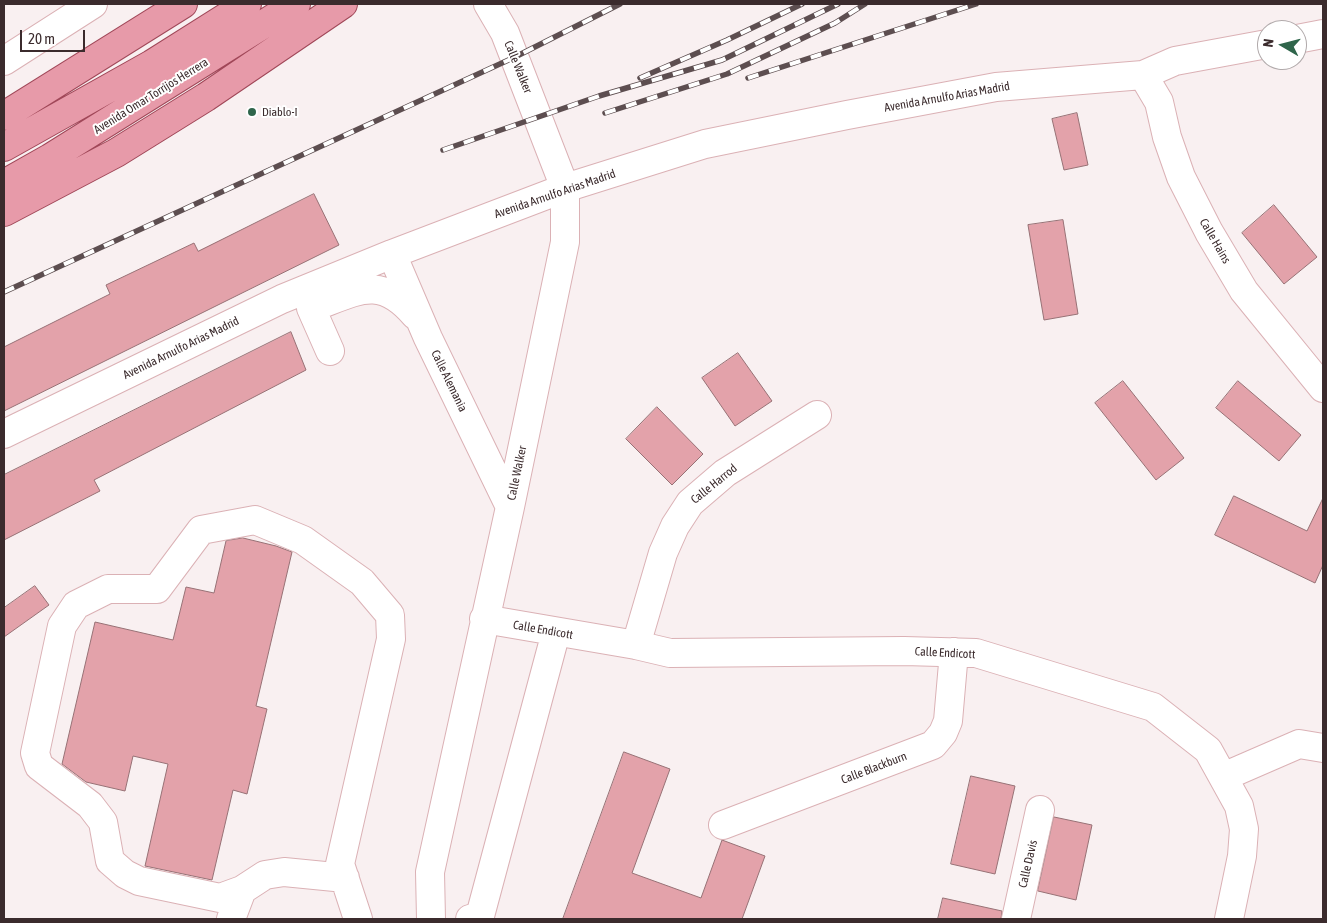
<!DOCTYPE html>
<html>
<head>
<meta charset="utf-8">
<style>
	body { margin:0 }
	#map { position:relative; width:1327px; height:923px; overflow:hidden; background:#f9f0f1; font-family:"Asap Condensed",sans-serif }
	canvas { display:block }
	.frame { position:absolute; inset:0; border:5px solid #3b2b2d; pointer-events:none }
	.north { position:absolute; left:1257px; top:20px; width:50px; height:50px; box-sizing:border-box; background:#fff; border:1px solid #b1aaab; border-radius:50%; rotate:278deg; font-size:14px; font-weight:700; line-height:20px; text-align:center; color:#3b2b2d }
	.north::after { content:''; display:block; margin:auto; width:18px; height:22px; background:#2f654b; clip-path:polygon(50% 0,100% 100%,50% 72%,0 100%) }
	.scale { position:absolute; left:20px; top:30px; width:65px; height:22px; box-sizing:border-box; border:2px solid #3b2b2d; border-top:0; padding-left:6px; font-size:15px; line-height:18px; white-space:nowrap; color:#3b2b2d; -webkit-text-stroke:4px #fff; paint-order:stroke }
</style>
</head>
<body>
<div id="map">
<canvas width="1327" height="923"></canvas>
<div class="frame"></div>
<div class="north">N</div>
<div class="scale">20 m</div>
</div>
<script>
const ctx = document.querySelector('canvas').getContext('2d');
ctx.lineJoin = 'round';
function paint(path, color) { ctx.fillStyle = color; ctx.fill(path, 'evenodd'); }
function stroke(path, color, width, dash) { ctx.strokeStyle = color; ctx.lineWidth = width; ctx.lineCap = dash ? 'butt' : 'round'; ctx.setLineDash(dash || []); ctx.stroke(path); }
function write(font, color, halo, rows, align = 'center') {
  ctx.font = font + ' "Asap Condensed",sans-serif'; ctx.lineWidth = 4; ctx.setLineDash([]); ctx.textBaseline = 'middle'; ctx.strokeStyle = halo; ctx.fillStyle = color; for (const [text, x, y, turn = 0] of rows) {
    ctx.save(); ctx.translate(x, y); ctx.rotate((+turn || 0) * Math.PI / 180); ctx.textAlign = isNaN(turn) ? turn : align; if (halo) ctx.strokeText(text, 0, 0); ctx.fillText(text, 0, 0); ctx.restore();
  }
}
const building = new Path2D(`
	M 1077,113 L 1088,165 L 1064,170 L 1052,119 Z
	M 314,194 L 339,245 L 4,411 L 4,347 L 110,294 L 106,285 L 194,243 L 198,251 Z
	M 1274,205 L 1317,257 L 1284,284 L 1242,233 Z
	M 1063,220 L 1078,314 L 1044,320 L 1028,225 Z
	M 291,332 L 306,370 L 94,480 L 100,491 L 4,540 L 4,475 Z
	M 738,353 L 772,401 L 735,426 L 702,378 Z
	M 1123,381 L 1184,458 L 1156,480 L 1095,403 Z
	M 1238,381 L 1301,435 L 1279,461 L 1216,408 Z
	M 657,407 L 703,454 L 672,485 L 626,439 Z
	M 1234,496 L 1307,531 L 1323,498 L 1323,565 L 1315,583 L 1215,535 Z
	M 243,538 L 276,546 L 292,552 L 256,706 L 267,709 L 247,794 L 233,790 L 212,880 L 145,866 L 168,764 L 133,756 L 125,791 L 86,782 L 62,764 L 95,622 L 173,640 L 186,587 L 214,593 L 226,541 Z
	M 35,586 L 49,605 L 4,637 L 4,608 Z
	M 624,752 L 670,769 L 632,873 L 701,898 L 722,840 L 765,856 L 742,919 L 563,919 Z
	M 971,776 L 1015,786 L 995,874 L 951,864 Z
	M 1054,817 L 1092,825 L 1076,900 L 1038,891 Z
	M 943,898 L 1002,911 L 1001,919 L 938,919 Z`);
paint(building, '#e3a2aa');
stroke(building, '#977175', 1);
const minor = new Path2D(`
	M 1297,39 L 1323,34
	M 4,61 L 93,4
	M 1143,75 L 1159,102 L 1167,137 L 1181,177 L 1209,232 L 1244,291 L 1323,388
	M 392,254 L 428,338 L 510,507
	M 330,351 L 311,308 C 356,292 379,273 415,315
	M 4,434 L 282,299 L 392,254 L 565,188 L 705,144 L 847,115 L 996,87 L 1143,75 L 1175,61 L 1267,44
	M 484,619 L 636,645 L 670,653 L 904,651 L 976,653 L 1153,707 L 1208,750 L 1239,806 L 1244,829 L 1242,856 L 1229,919
	M 636,645 L 663,553 L 675,526 L 690,503 L 725,473 L 817,415
	M 1223,777 L 1299,744 L 1323,748
	M 723,825 L 933,745 L 943,733 L 948,721 L 954,652
	M 345,878 L 284,872 L 265,875 L 242,890 L 220,898 L 139,881 L 125,874 L 110,861 L 103,822 L 90,805 L 39,766 L 35,753 L 62,626 L 76,605 L 108,589 L 157,589 L 201,530 L 255,520 L 303,540 L 362,582 L 390,615 L 391,639 L 340,864 L 358,919
	M 231,919 L 242,890
	M 431,919 L 430,872 L 510,507 L 565,242 L 565,188 L 505,33 L 488,4
	M 470,919 L 480,916 L 556,632
	M 1016,919 L 1040,810`);
const major = new Path2D(`
	M 4,116 L 183,4
	M 4,147 L 152,64 L 247,4
	M 4,184 L 50,158 L 296,4
	M 4,212 L 116,153 L 206,97 L 343,4`);
stroke(minor, '#dbb1b5', 30);
stroke(major, '#a04758', 30);
stroke(minor, '#fff', 28);
stroke(major, '#e79aa9', 28);
const rail = new Path2D(`
	M 640,78 L 727,40 L 802,4
	M 748,78 L 976,4
	M 605,113 L 727,74 L 835,23 L 865,4
	M 443,150 L 599,96 L 722,60 L 838,4
	M 4,292 L 515,57 L 620,4`);
stroke(rail, '#5d4e50', 5.5);
stroke(rail, '#fff', 4, [11]);
for (const [x, y, r, color] of [
	[252,112,5,"#2f654b"]
]) { const dot = new Path2D(); dot.arc(x, y, r, 0, 2 * Math.PI); ctx.fillStyle = color; ctx.fill(dot); stroke(dot, '#fff', 2); }
write('12px', '#3b2b2d', '#fff', [
	["Calle Walker",518,67,68],
	["Avenida Omar Torrijos Herrera",151,96,-32],
	["Avenida Arnulfo Arias Madrid",947,97,-10],
	["Avenida Arnulfo Arias Madrid",555,194,-19],
	["Calle Hains",1215,241,60],
	["Avenida Arnulfo Arias Madrid",181,348,-26],
	["Calle Alemania",449,381,64],
	["Calle Walker",517,473,-78],
	["Calle Harrod",714,484,-39],
	["Calle Endicott",543,630,10],
	["Calle Endicott",945,653,3],
	["Calle Blackburn",874,768,-21],
	["Calle Davis",1028,864,-77]
]);
write('12px', '#3b2b2d', '#fff', [
	["Diablo-I",262,112]
], 'left');
</script>
</body>
</html>
